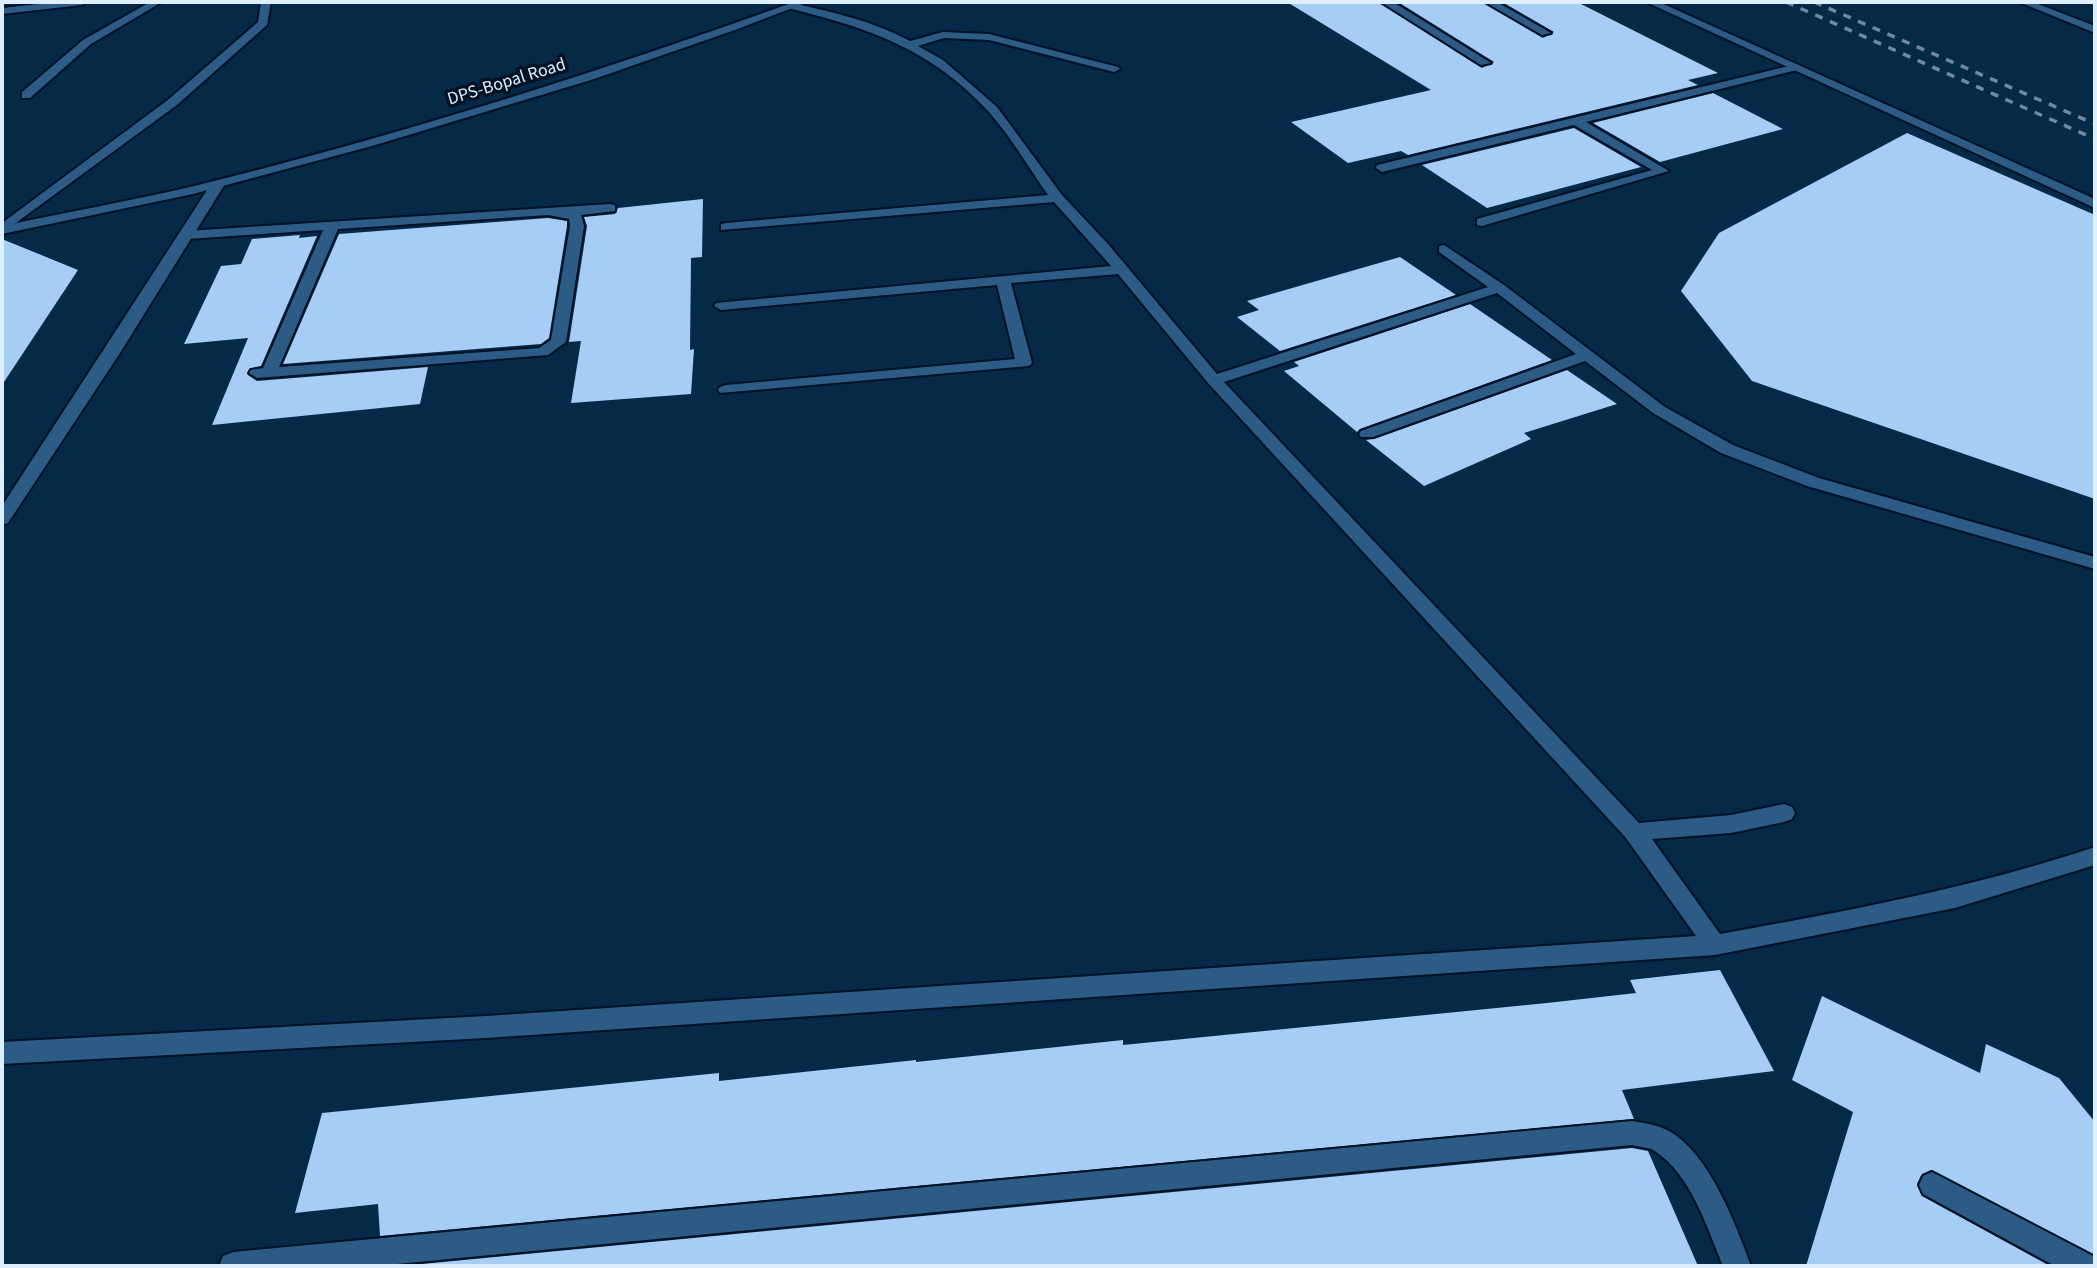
<!DOCTYPE html>
<html>
<head>
<meta charset="utf-8">
<style>
	body { margin:0 }
	#map { position:relative; width:2097px; height:1268px; overflow:hidden; background:#052a48; font-family:"Source Sans 3",sans-serif }
	canvas { display:block }
	.frame { position:absolute; inset:0; border:4px solid #e0efff; pointer-events:none }
</style>
</head>
<body>
<div id="map">
<canvas width="2097" height="1268"></canvas>
<div class="frame"></div>
</div>
<script>
const ctx = document.querySelector('canvas').getContext('2d');
ctx.lineJoin = 'round';
function paint(path, color) { ctx.fillStyle = color; ctx.fill(path, 'evenodd'); }
function stroke(path, color, width, dash) { ctx.strokeStyle = color; ctx.lineWidth = width; ctx.lineCap = dash ? 'butt' : 'round'; ctx.setLineDash(dash || []); ctx.stroke(path); }
function write(font, color, halo, rows, align = 'center') {
  ctx.font = font + ' "Source Sans 3",sans-serif'; ctx.lineWidth = 7; ctx.setLineDash([]); ctx.textBaseline = 'middle'; ctx.strokeStyle = halo; ctx.fillStyle = color; for (const [text, x, y, turn = 0] of rows) {
    ctx.save(); ctx.translate(x, y); ctx.rotate((+turn || 0) * Math.PI / 180); ctx.textAlign = isNaN(turn) ? turn : align; if (halo) ctx.strokeText(text, 0, 0); ctx.fillText(text, 0, 0); ctx.restore();
  }
}
paint(new Path2D(`
	M 1287,2 L 1379,2 L 1482,68 L 1494,62 L 1398,2 L 1483,2 L 1543,38 L 1554,32 L 1502,2 L 1577,2 L 1718,73 L 1688,80 L 1698,85 L 1408,155 L 1401,151 L 1348,163 L 1291,122 L 1431,90 Z
	M 1713,93 L 1783,129 L 1660,162 L 1593,123 Z
	M 1574,128 L 1641,167 L 1487,208 L 1422,165 Z
	M 1907,133 L 2095,215 L 2095,499 L 1752,381 L 1681,291 L 1719,233 Z
	M 703,199 L 702,257 L 691,258 L 690,350 L 694,349 L 691,394 L 571,403 L 581,341 L 569,342 L 587,226 L 584,217 L 615,214 L 618,208 Z
	M 548,218 L 567,221 L 567,226 L 549,338 L 541,344 L 283,364 L 339,234 Z
	M 300,235 L 299,238 L 317,236 L 261,366 L 249,369 L 248,375 L 257,381 L 428,367 L 420,404 L 212,425 L 248,338 L 184,344 L 221,266 L 241,264 L 252,239 Z
	M 2,239 L 78,270 L 2,385 Z
	M 1400,257 L 1456,295 L 1280,351 L 1237,317 L 1259,310 L 1247,301 Z
	M 1470,304 L 1552,360 L 1360,429 L 1357,432 L 1284,371 L 1299,366 L 1294,362 Z
	M 1567,370 L 1617,404 L 1524,433 L 1531,439 L 1424,486 L 1366,440 L 1374,439 Z
	M 1720,970 L 1774,1071 L 1622,1090 L 1634,1119 L 380,1236 L 378,1204 L 295,1213 L 322,1113 L 719,1073 L 719,1081 L 916,1060 L 916,1062 L 1123,1040 L 1123,1045 L 1547,1003 L 1636,993 L 1630,980 Z
	M 1822,996 L 1980,1073 L 1986,1044 L 2059,1078 L 2095,1122 L 2095,1255 L 1931,1170 L 1922,1174 L 1917,1184 L 1922,1196 L 2050,1266 L 1806,1266 L 1853,1112 L 1792,1080 Z
	M 1632,1148 L 1648,1151 L 1698,1266 L 401,1266 Z`), '#a6cdf5');
const service = new Path2D(`
	M 610,204 L 615,205 L 615,211 L 581,215 L 584,226 L 566,342 L 548,355 L 257,378 L 249,373 L 251,370 L 263,368 L 323,230 L 186,239 L 179,235 L 186,231 ZM 548,215 L 569,219 L 570,226 L 551,340 L 539,348 L 279,367 L 338,229 Z`);
const minor = new Path2D(`
	M 56,2 L 87,2 L 82,5 L 2,14 L 2,8 Z
	M 150,2 L 162,2 L 91,44 L 30,98 L 22,98 L 22,92 L 83,40 Z
	M 261,2 L 271,2 L 267,25 L 177,105 L 2,233 L 2,223 L 169,99 L 258,22 Z
	M 1381,2 L 1393,2 L 1491,63 L 1481,65 Z
	M 1485,2 L 1497,2 L 1551,33 L 1542,35 Z
	M 792,3 C 833,12 873,21 910,41 L 943,32 L 989,34 L 1118,67 L 1120,69 L 1114,72 L 989,40 L 944,38 L 918,46 L 943,60 L 997,107 L 1062,195 L 1108,244 L 1217,374 L 1488,287 L 1439,252 L 1439,246 L 1444,245 L 1504,285 L 1665,407 L 1733,445 L 1819,478 L 2095,557 L 2095,569 L 1807,486 L 1721,453 L 1653,413 L 1585,361 L 1373,437 L 1361,437 L 1359,434 L 1361,431 L 1576,354 L 1497,293 L 1224,382 L 1639,823 L 1731,815 L 1784,804 L 1792,807 L 1795,813 L 1792,819 L 1784,822 L 1731,833 L 1652,839 L 1720,934 C 1847,911 1972,888 2095,847 L 2095,865 L 1955,908 L 1715,955 L 486,1038 L 2,1064 L 2,1042 L 486,1016 L 1696,936 L 1626,838 L 1208,383 L 1118,274 L 1011,283 L 1032,363 L 1029,366 L 720,393 L 718,390 L 720,387 L 726,385 L 1015,359 L 997,285 L 721,310 L 714,306 L 716,303 L 1111,266 L 1054,202 L 721,230 L 721,224 L 726,223 L 1048,195 C 1029,168 1011,137 989,112 C 931,49 869,28 788,8 L 788,4 Z
	M 1793,65 L 1797,66 L 1797,70 L 1586,122 L 1669,171 L 1482,226 L 1477,225 L 1477,219 L 1652,170 L 1574,125 L 1382,172 L 1376,168 L 1377,165 Z
	M 218,180 L 225,184 L 120,353 L 8,523 L 2,525 L 2,506 L 211,184 Z
	M 1632,1121 C 1645,1123 1658,1125 1669,1131 C 1709,1153 1736,1225 1751,1266 L 1723,1266 C 1707,1228 1691,1173 1653,1150 C 1647,1147 1639,1147 1632,1145 L 376,1266 L 219,1266 L 223,1256 L 233,1252 Z
	M 1932,1172 L 2093,1256 L 2095,1266 L 2055,1266 L 1923,1194 L 1919,1185 L 1923,1176 Z`);
const tertiary = new Path2D(`
	M 794,2 L 808,2 L 735,30 L 591,80 L 372,146 L 193,194 L 2,234 L 2,226 C 66,212 131,201 194,186 C 397,136 597,73 794,2 Z
	M 1646,2 L 1659,2 L 2095,199 L 2095,208 Z
	M 2019,2 L 2033,2 L 2095,26 L 2095,33 Z`);
stroke(service, '#001126', 4);
stroke(minor, '#001126', 4);
stroke(tertiary, '#001126', 4);
paint(service, '#2c5b85');
paint(minor, '#2c5b85');
paint(tertiary, '#2c5b85');
stroke(new Path2D(`
	M 1786,2 L 2095,139
	M 1814,2 L 2095,124`), '#6e89a0', 3.5, [8, 8]);
write('18px', '#e0efff', '#021223', [
	["DPS-Bopal Road",507,83,-17]
]);
</script>
</body>
</html>
